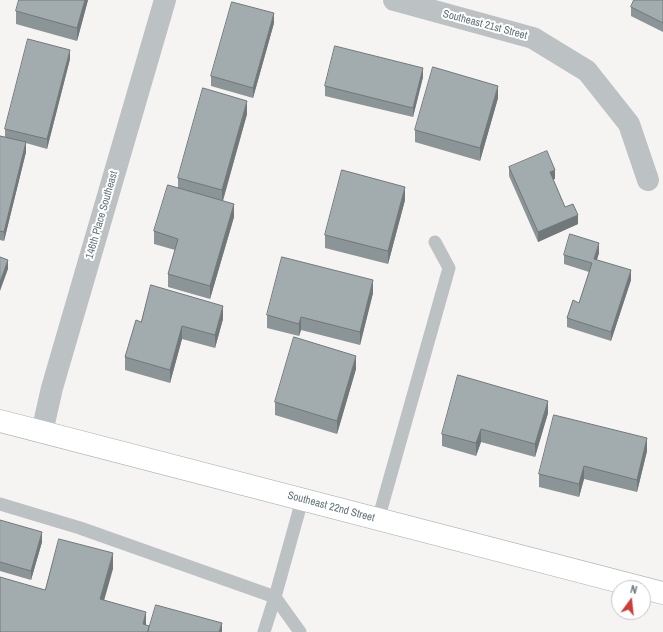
<!DOCTYPE html>
<html>
<head>
<meta charset="utf-8">
<style>
	body { margin:0 }
	#map { position:relative; width:663px; height:632px; overflow:hidden; background:#f5f4f2; font-family:"Archivo Narrow",sans-serif }
	canvas { display:block }
	.north { position:absolute; left:611px; top:580px; width:40px; height:40px; box-sizing:border-box; background:#fff; border:1px solid #c1c8ca; border-radius:50%; rotate:15deg; font-size:11px; font-weight:700; line-height:16px; text-align:center; color:#63757a }
	.north::after { content:''; display:block; margin:auto; width:14px; height:18px; background:#cd3c39; clip-path:polygon(50% 0,100% 100%,50% 72%,0 100%) }
</style>
</head>
<body>
<div id="map">
<canvas width="663" height="632"></canvas>
<div class="north">N</div>
</div>
<script>
const ctx = document.querySelector('canvas').getContext('2d');
ctx.lineJoin = 'round';
function stroke(path, color, width, dash) { ctx.strokeStyle = color; ctx.lineWidth = width; ctx.lineCap = dash ? 'butt' : 'round'; ctx.setLineDash(dash || []); ctx.stroke(path); }
function paint(path, color) { ctx.fillStyle = color; ctx.fill(path, 'evenodd'); }
function write(font, color, halo, rows, align = 'center') {
  ctx.font = font + ' "Archivo Narrow",sans-serif'; ctx.lineWidth = 4; ctx.setLineDash([]); ctx.textBaseline = 'middle'; ctx.strokeStyle = halo; ctx.fillStyle = color; for (const [text, x, y, turn = 0] of rows) {
    ctx.save(); ctx.translate(x, y); ctx.rotate((+turn || 0) * Math.PI / 180); ctx.textAlign = isNaN(turn) ? turn : align; if (halo) ctx.strokeText(text, 0, 0); ctx.fillText(text, 0, 0); ctx.restore();
  }
}
const secondary = new Path2D(`
	M 0,421 L 663,593`);
stroke(secondary, '#acb4b6', 23);
stroke(new Path2D(`
	M 0,504 L 80,528 L 275,597 L 302,500
	M 378,520 L 449,268 L 435,242
	M 275,597 L 300,632
	M 264,632 L 275,597`), '#bcc1c3', 13);
stroke(new Path2D(`
	M 394,0 L 533,38 L 587,71 L 629,124 L 648,180
	M 42,432 L 52,388 L 165,0`), '#bcc1c3', 22);
stroke(secondary, '#fff', 22);
paint(new Path2D(`
	M 88,0 L 77,41 L 16,24 L 16,11 Z
	M 663,0 L 663,32 L 631,16 L 631,7 Z
	M 274,23 L 253,98 L 211,86 L 211,76 Z
	M 70,59 L 47,149 L 26,143 L 26,152 L 4,241 L 0,240 L 0,136 L 5,137 L 5,129 Z
	M 423,77 L 413,117 L 325,96 L 325,86 Z
	M 498,98 L 480,161 L 415,142 L 415,130 Z
	M 247,114 L 223,201 L 234,217 L 210,299 L 168,287 L 168,274 L 175,250 L 154,244 L 154,231 L 178,188 L 178,178 Z
	M 509,167 L 555,179 L 553,179 L 565,207 L 578,224 L 538,242 L 509,176 Z
	M 405,200 L 388,264 L 325,248 L 325,235 Z
	M 599,253 L 597,260 L 631,280 L 611,341 L 567,327 L 567,318 L 579,303 L 589,272 L 564,264 L 564,255 Z
	M 373,293 L 360,345 L 301,330 L 299,336 L 267,328 L 267,315 Z
	M 223,319 L 215,348 L 182,339 L 170,383 L 125,370 L 125,357 L 141,322 Z
	M 356,369 L 337,434 L 275,415 L 275,402 Z
	M 548,413 L 535,457 L 481,442 L 476,456 L 442,446 L 442,434 Z
	M 647,451 L 637,492 L 584,479 L 579,497 L 539,487 L 539,474 Z
	M 0,520 L 42,542 L 31,580 L 0,571 Z`), '#8b9496');
paint(new Path2D(`
	M 85,0 L 88,0 L 77,41 L 77,28 Z
	M 274,13 L 274,23 L 253,98 L 253,88 Z
	M 70,50 L 70,59 L 47,149 L 47,139 Z
	M 423,68 L 423,77 L 413,117 L 413,108 Z
	M 498,86 L 498,98 L 480,161 L 480,148 Z
	M 247,101 L 247,114 L 222,203 L 222,190 Z
	M 26,142 L 26,152 L 4,241 L 4,232 Z
	M 555,170 L 555,179 L 550,181 L 550,172 Z
	M 405,187 L 405,200 L 388,264 L 388,251 Z
	M 234,204 L 234,217 L 210,299 L 210,286 Z
	M 578,215 L 578,224 L 538,242 L 538,232 Z
	M 599,243 L 599,253 L 594,268 L 594,259 Z
	M 8,260 L 8,269 L 0,291 L 0,282 Z
	M 631,270 L 631,280 L 611,341 L 611,332 Z
	M 373,280 L 373,293 L 360,345 L 360,332 Z
	M 223,306 L 223,319 L 215,348 L 215,335 Z
	M 301,317 L 301,330 L 299,336 L 299,324 Z
	M 182,326 L 182,339 L 170,383 L 170,370 Z
	M 356,356 L 356,369 L 337,434 L 337,421 Z
	M 548,401 L 548,413 L 535,457 L 535,444 Z
	M 481,429 L 481,442 L 476,456 L 476,443 Z
	M 647,438 L 647,451 L 637,492 L 637,480 Z
	M 584,466 L 584,479 L 579,497 L 579,484 Z
	M 42,532 L 42,542 L 31,580 L 31,571 Z
	M 113,553 L 113,569 L 100,615 L 100,599 Z
	M 146,612 L 146,627 L 143,624 Z
	M 222,623 L 222,632 L 219,632 Z`), '#71787a');
const building = new Path2D(`
	M 19,0 L 85,0 L 77,28 L 16,11 Z
	M 634,0 L 663,0 L 663,23 L 631,7 Z
	M 232,2 L 274,13 L 253,88 L 211,76 Z
	M 28,39 L 70,50 L 47,139 L 5,129 Z
	M 335,46 L 423,68 L 413,108 L 325,86 Z
	M 433,67 L 498,86 L 480,148 L 415,130 Z
	M 203,88 L 247,101 L 222,190 L 178,178 Z
	M 0,136 L 26,142 L 4,232 L 0,231 Z
	M 547,151 L 555,170 L 550,172 L 565,207 L 573,204 L 578,215 L 538,232 L 509,167 Z
	M 342,170 L 405,187 L 388,251 L 325,235 Z
	M 168,185 L 234,204 L 210,286 L 168,274 L 178,239 L 154,231 Z
	M 570,234 L 599,243 L 594,259 L 631,270 L 611,332 L 567,318 L 573,300 L 579,303 L 592,263 L 564,255 Z
	M 0,257 L 8,260 L 0,282 Z
	M 282,257 L 373,280 L 360,332 L 301,317 L 299,324 L 267,315 Z
	M 151,285 L 223,306 L 215,335 L 182,326 L 170,370 L 125,357 L 136,320 L 141,322 Z
	M 294,337 L 356,356 L 337,421 L 275,402 Z
	M 458,375 L 548,401 L 535,444 L 481,429 L 476,443 L 442,434 Z
	M 554,415 L 647,438 L 637,480 L 584,466 L 579,484 L 539,474 Z
	M 0,520 L 42,532 L 31,571 L 0,562 Z
	M 59,539 L 113,553 L 100,599 L 146,612 L 143,624 L 149,626 L 148,632 L 0,632 L 0,577 L 45,590 Z
	M 156,605 L 222,623 L 219,632 L 148,632 Z`);
paint(building, '#a2acae');
stroke(building, '#71787a', 1);
write('11px', '#63757a', '#fff', [
	["Southeast 21st Street",485,25,15],
	["146th Place Southeast",102,215,-74],
	["Southeast 22nd Street",331,507,15]
]);
</script>
</body>
</html>
